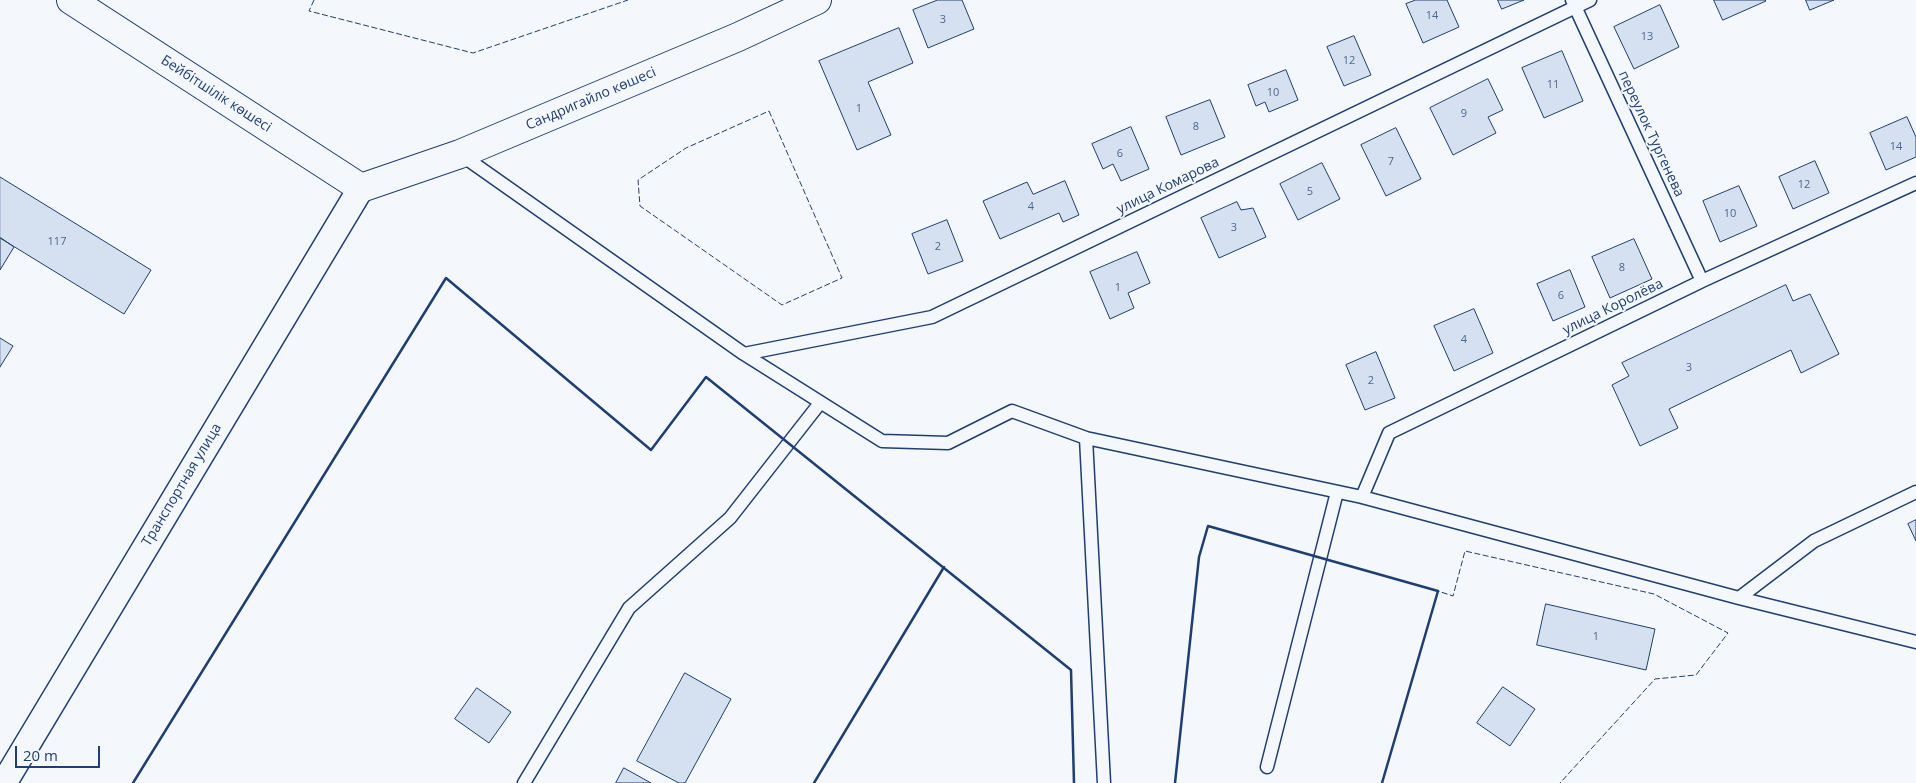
<!DOCTYPE html>
<html>
<head>
<meta charset="utf-8">
<style>
	body { margin:0 }
	#map { position:relative; width:1916px; height:783px; overflow:hidden; background:#f4f7fb; font-family:"Open Sans",sans-serif }
	canvas { display:block }
	.scale { position:absolute; left:15px; top:746px; width:85px; height:22px; box-sizing:border-box; border:2px solid #1d3f73; border-top:0; padding-left:6px; font-size:15px; line-height:18px; white-space:nowrap; color:#1d3f73; -webkit-text-stroke:4px #f4f7fb; paint-order:stroke }
</style>
</head>
<body>
<div id="map">
<canvas width="1916" height="783"></canvas>
<div class="scale">20 m</div>
</div>
<script>
const ctx = document.querySelector('canvas').getContext('2d');
ctx.lineJoin = 'round';
function paint(path, color) { ctx.fillStyle = color; ctx.fill(path, 'evenodd'); }
function stroke(path, color, width, dash) { ctx.strokeStyle = color; ctx.lineWidth = width; ctx.lineCap = dash ? 'butt' : 'round'; ctx.setLineDash(dash || []); ctx.stroke(path); }
function write(font, color, halo, rows, align = 'center') {
  ctx.font = font + ' "Open Sans",sans-serif'; ctx.lineWidth = 4; ctx.setLineDash([]); ctx.textBaseline = 'middle'; ctx.strokeStyle = halo; ctx.fillStyle = color; for (const [text, x, y, turn = 0] of rows) {
    ctx.save(); ctx.translate(x, y); ctx.rotate((+turn || 0) * Math.PI / 180); ctx.textAlign = isNaN(turn) ? turn : align; if (halo) ctx.strokeText(text, 0, 0); ctx.fillText(text, 0, 0); ctx.restore();
  }
}
const building = new Path2D(`
	M 938,0 L 962,0 L 974,29 L 928,48 L 913,10 Z
	M 1416,0 L 1447,0 L 1459,27 L 1423,43 L 1406,4 Z
	M 1498,0 L 1524,0 L 1502,9 Z
	M 1714,0 L 1765,0 L 1766,1 L 1723,20 Z
	M 1806,0 L 1834,0 L 1810,10 Z
	M 1660,5 L 1679,47 L 1634,69 L 1614,27 Z
	M 899,28 L 913,63 L 868,82 L 891,135 L 857,150 L 819,61 Z
	M 1354,36 L 1371,75 L 1344,86 L 1327,47 Z
	M 1562,51 L 1583,101 L 1544,118 L 1522,68 Z
	M 1286,70 L 1298,100 L 1269,112 L 1265,102 L 1256,106 L 1248,85 Z
	M 1488,79 L 1503,110 L 1488,117 L 1496,133 L 1453,155 L 1430,108 Z
	M 1210,100 L 1225,137 L 1181,155 L 1166,117 Z
	M 1907,117 L 1916,137 L 1916,157 L 1886,170 L 1870,133 Z
	M 1131,127 L 1149,169 L 1121,181 L 1113,164 L 1103,169 L 1092,144 Z
	M 1396,128 L 1421,179 L 1386,196 L 1361,145 Z
	M 1815,161 L 1829,193 L 1793,209 L 1779,177 Z
	M 1322,163 L 1340,199 L 1298,220 L 1280,184 Z
	M 0,177 L 151,270 L 124,314 L 0,238 Z
	M 1065,181 L 1079,215 L 1063,222 L 1059,213 L 1000,239 L 983,201 L 1027,182 L 1033,194 Z
	M 1739,186 L 1757,226 L 1720,242 L 1703,201 Z
	M 1237,202 L 1241,210 L 1253,208 L 1266,237 L 1219,258 L 1201,218 Z
	M 947,220 L 963,261 L 928,274 L 912,234 Z
	M 1,238 L 14,247 L 0,270 L 0,239 Z
	M 1634,239 L 1652,279 L 1610,298 L 1592,257 Z
	M 1137,252 L 1150,283 L 1128,293 L 1134,308 L 1110,319 L 1090,272 Z
	M 1570,270 L 1585,307 L 1553,321 L 1537,284 Z
	M 1786,285 L 1793,301 L 1810,294 L 1839,354 L 1801,373 L 1791,350 L 1669,409 L 1678,428 L 1640,446 L 1612,385 L 1629,376 L 1622,363 Z
	M 1474,309 L 1493,353 L 1454,371 L 1434,326 Z
	M 0,338 L 13,346 L 0,367 Z
	M 1376,352 L 1395,398 L 1365,410 L 1346,365 Z
	M 1916,520 L 1916,541 L 1908,524 Z
	M 1546,604 L 1655,629 L 1646,670 L 1537,645 Z
	M 685,673 L 731,699 L 685,783 L 679,783 L 637,761 Z
	M 1503,687 L 1535,709 L 1510,746 L 1477,723 Z
	M 477,688 L 511,712 L 489,743 L 455,719 Z
	M 624,768 L 651,783 L 616,783 Z`);
paint(building, '#d5e0f0');
stroke(building, '#1d3f73', 1);
const service = new Path2D(`
	M 1572,0 L 1702,281
	M 460,154 L 744,354 L 882,441 L 948,443 L 1012,411 L 1086,438 L 1362,497 L 1739,598 L 1916,642
	M 744,354 L 932,317 L 1590,0
	M 1086,438 L 1104,783
	M 1362,497 L 1389,433 L 1702,281 L 1916,183
	M 1739,598 L 1814,541 L 1916,492
	M 1267,767 L 1337,492
	M 524,783 L 629,608 L 730,518 L 820,403`);
const minor = new Path2D(`
	M 4,783 L 361,188`);
const tertiary = new Path2D(`
	M 71,0 L 361,188 L 460,154 L 738,37 L 817,0`);
stroke(service, '#1d3f73', 15);
stroke(minor, '#1d3f73', 28);
stroke(tertiary, '#1d3f73', 30);
stroke(service, '#f4f7fb', 12);
stroke(minor, '#f4f7fb', 25);
stroke(tertiary, '#f4f7fb', 28);
stroke(new Path2D(`
	M 314,0 L 309,11 L 473,53 L 628,0
	M 769,111 L 842,278 L 782,305 L 640,206 L 638,180 L 686,148 Z
	M 1382,783 L 1438,591 L 1453,596 L 1465,551 L 1654,594 L 1728,633 L 1696,675 L 1655,679 L 1560,783`), '#1d3f73', 1, [6, 2.5]);
stroke(new Path2D(`
	M 133,783 L 446,278 L 651,450 L 706,377 L 1071,670 L 1074,783
	M 814,783 L 944,567
	M 1175,783 L 1199,557 L 1208,526 L 1438,591 L 1382,783`), '#1d3f73', 2.5);
write('11px', '#4b6792', null, [
	["14",1432,16],
	["3",943,20],
	["13",1647,37],
	["12",1349,61],
	["11",1553,85],
	["10",1273,93],
	["1",859,109],
	["9",1464,114],
	["8",1196,127],
	["14",1896,147],
	["6",1120,154],
	["7",1391,162],
	["12",1804,185],
	["5",1310,192],
	["4",1031,207],
	["10",1730,214],
	["3",1234,228],
	["117",57,242],
	["2",938,247],
	["8",1622,268],
	["1",1118,288],
	["6",1561,296],
	["4",1464,340],
	["3",1689,368],
	["2",1371,381],
	["1",1596,637]
]);
write('14px', '#1d3f73', '#f4f7fb', [
	["Бейбітшілік көшесі",216,94,33],
	["Сандригайло көшесі",591,99,-23],
	["переулок Тургенева",1651,134,65],
	["улица Комарова",1168,186,-26],
	["улица Королёва",1613,307,-26],
	["Транспортная улица",182,485,-59]
]);
</script>
</body>
</html>
